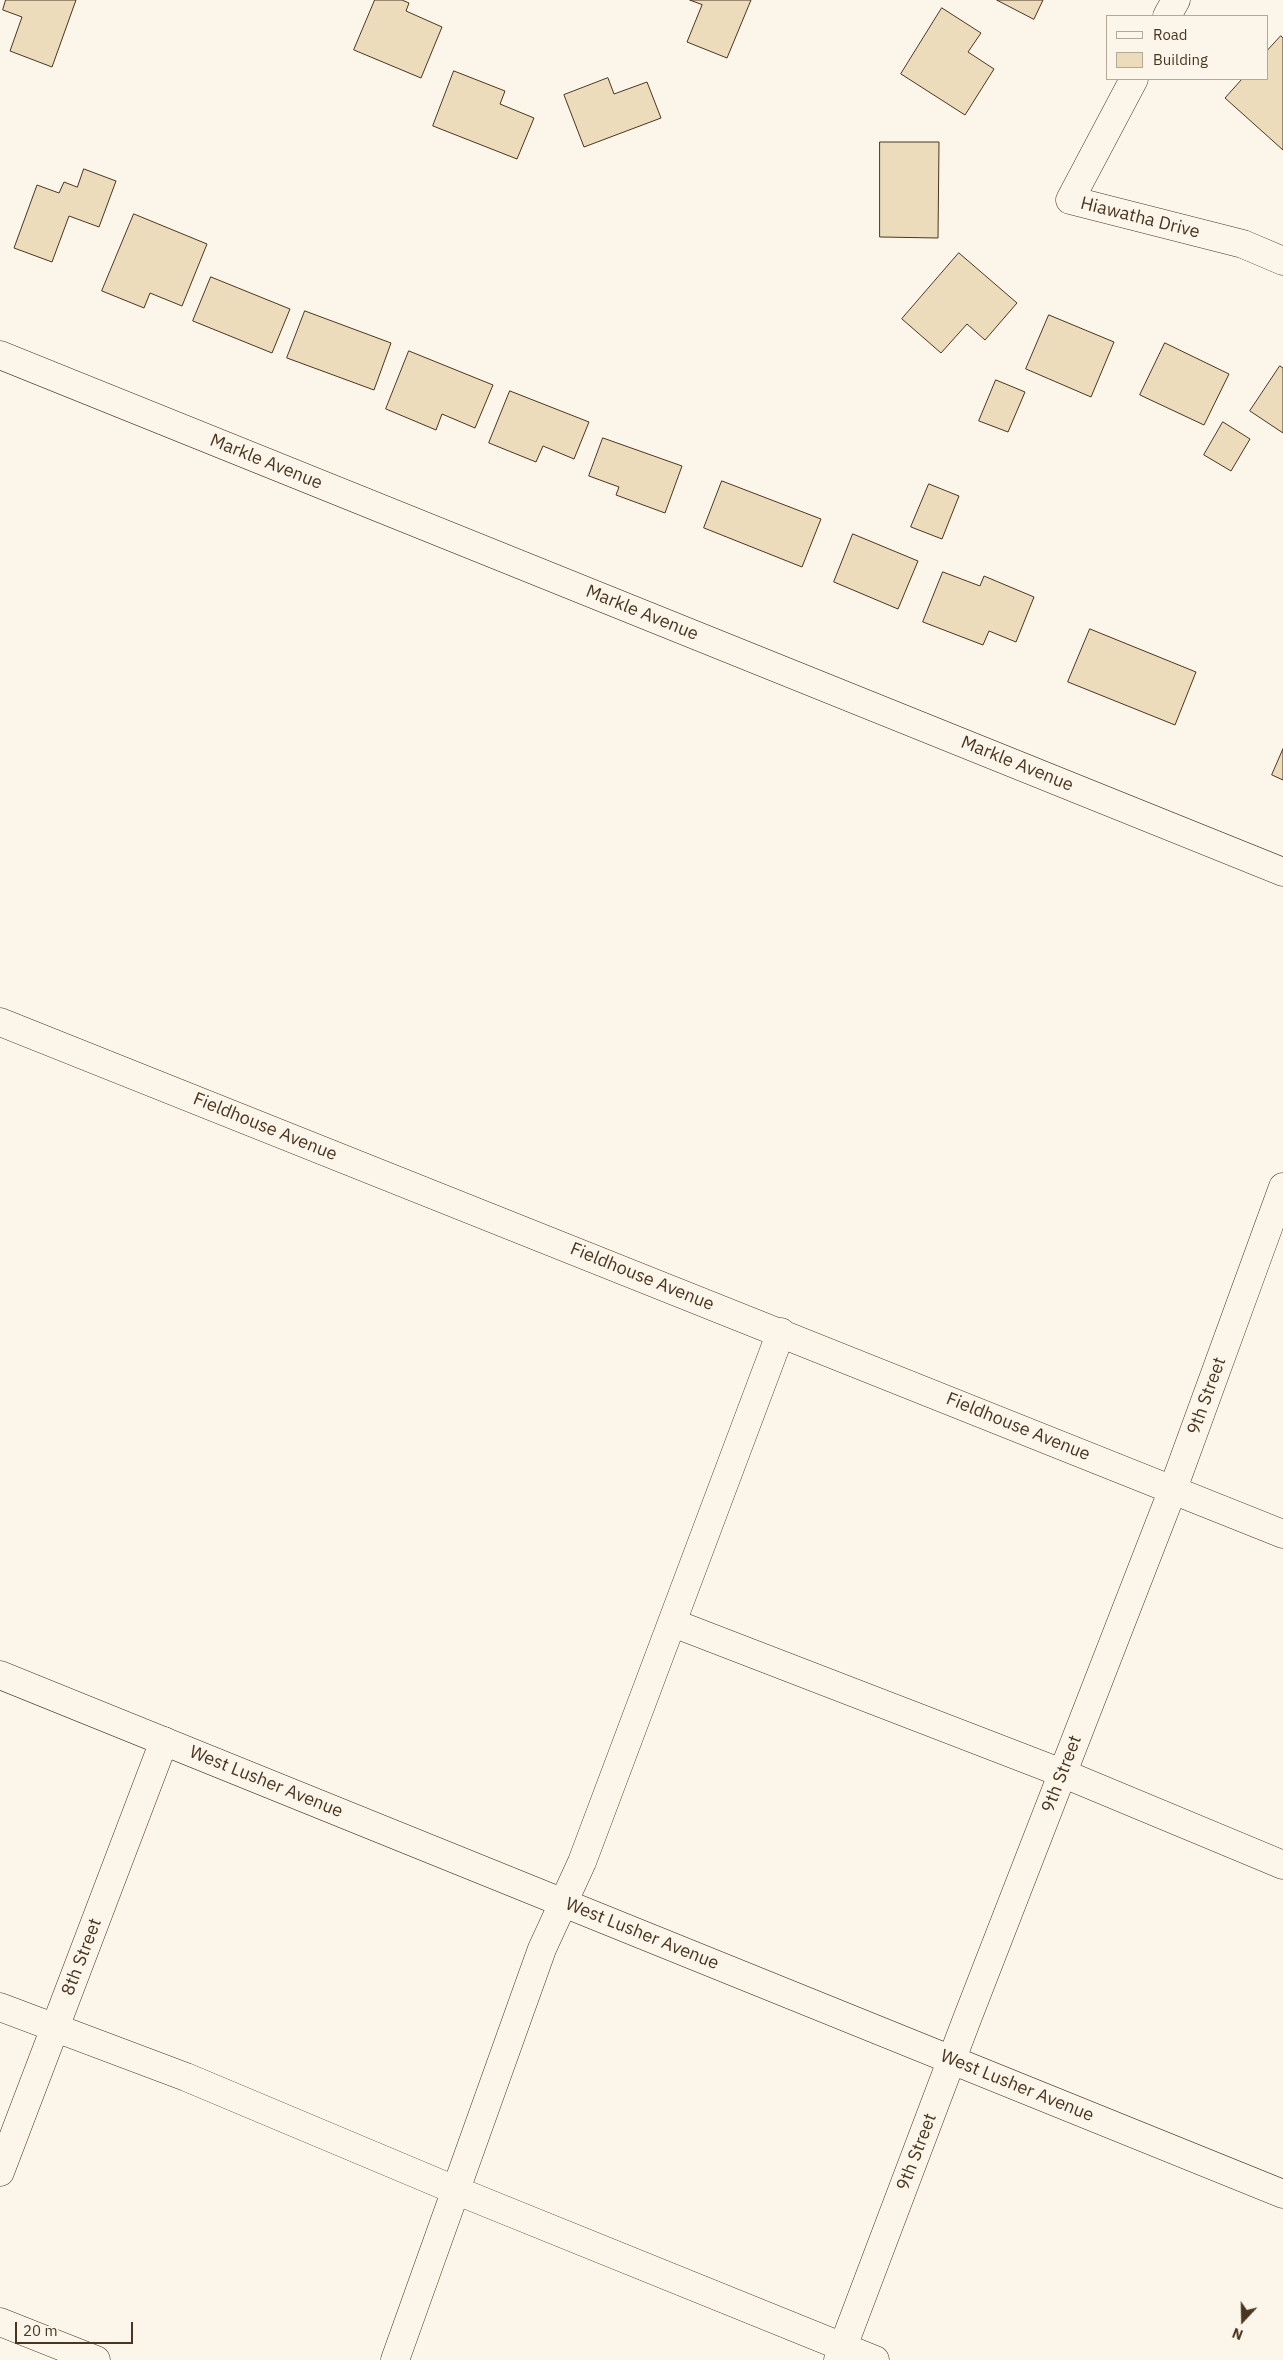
<!DOCTYPE html>
<html>
<head>
<meta charset="utf-8">
<style>
	body { margin:0 }
	#map { position:relative; width:1283px; height:2360px; overflow:hidden; background:#fbf6e9; font-family:"IBM Plex Sans",sans-serif }
	canvas { display:block }
	.legend { position:absolute; left:1106px; top:15px; width:162px; height:65px; box-sizing:border-box; background:#fbf6e9; border:1px solid #b4a999; margin:0; padding:6px 9px; list-style:none; font-size:15px; color:#4a3520 }
	.legend li { display:flex; align-items:center; gap:10px; height:25px }
	.legend b { width:25px; border:1px solid #b4a999 }
	.north { position:absolute; left:1218px; top:2295px; width:50px; height:50px; -webkit-text-stroke:4px #fbf6e9; paint-order:stroke; rotate:201deg; font-size:14px; font-weight:700; line-height:20px; text-align:center; color:#4a3520 }
	.north::after { content:''; display:block; margin:auto; width:18px; height:22px; background:#4a3520; clip-path:polygon(50% 0,100% 100%,50% 72%,0 100%) }
	.scale { position:absolute; left:15px; top:2322px; width:118px; height:22px; box-sizing:border-box; border:2px solid #4a3520; border-top:0; padding-left:6px; font-size:15px; line-height:18px; white-space:nowrap; color:#4a3520; -webkit-text-stroke:4px #fbf6e9; paint-order:stroke }
</style>
</head>
<body>
<div id="map">
<canvas width="1283" height="2360"></canvas>
<ul class="legend">
<li><b style="height:6px;background:#fbf6e9"></b>Road</li>
<li><b style="height:14px;background:#ecdcbc"></b>Building</li>
</ul>
<div class="north">N</div>
<div class="scale">20 m</div>
</div>
<script>
const ctx = document.querySelector('canvas').getContext('2d');
ctx.lineJoin = 'round';
function paint(path, color) { ctx.fillStyle = color; ctx.fill(path, 'evenodd'); }
function stroke(path, color, width, dash) { ctx.strokeStyle = color; ctx.lineWidth = width; ctx.lineCap = dash ? 'butt' : 'round'; ctx.setLineDash(dash || []); ctx.stroke(path); }
function write(font, color, halo, rows, align = 'center') {
  ctx.font = font + ' "IBM Plex Sans",sans-serif'; ctx.lineWidth = 4; ctx.setLineDash([]); ctx.textBaseline = 'middle'; ctx.strokeStyle = halo; ctx.fillStyle = color; for (const [text, x, y, turn = 0] of rows) {
    ctx.save(); ctx.translate(x, y); ctx.rotate((+turn || 0) * Math.PI / 180); ctx.textAlign = isNaN(turn) ? turn : align; if (halo) ctx.strokeText(text, 0, 0); ctx.fillText(text, 0, 0); ctx.restore();
  }
}
const building = new Path2D(`
	M 6,0 L 76,0 L 52,67 L 10,51 L 22,17 L 3,10 Z
	M 375,0 L 402,0 L 409,3 L 406,11 L 442,27 L 421,78 L 354,50 Z
	M 690,0 L 751,0 L 727,58 L 687,42 L 702,5 Z
	M 997,0 L 1043,0 L 1034,19 Z
	M 942,8 L 981,33 L 968,52 L 994,69 L 965,115 L 901,74 Z
	M 1281,36 L 1283,38 L 1283,150 L 1225,98 L 1242,79 L 1267,79 L 1267,51 Z
	M 454,71 L 505,91 L 500,104 L 534,118 L 517,159 L 433,126 Z
	M 608,78 L 614,94 L 647,82 L 661,118 L 584,147 L 564,95 Z
	M 880,142 L 939,142 L 938,238 L 880,237 Z
	M 84,169 L 116,181 L 99,227 L 69,216 L 52,262 L 14,248 L 37,185 L 59,193 L 64,182 L 77,187 Z
	M 134,214 L 207,244 L 182,306 L 150,293 L 144,308 L 102,291 Z
	M 959,253 L 1017,303 L 985,340 L 967,324 L 941,353 L 902,319 Z
	M 211,277 L 290,309 L 272,353 L 193,321 Z
	M 305,311 L 391,343 L 374,390 L 287,358 Z
	M 1049,315 L 1114,342 L 1091,397 L 1026,369 Z
	M 1165,343 L 1229,374 L 1204,425 L 1140,395 Z
	M 409,351 L 493,385 L 475,428 L 442,414 L 436,430 L 386,409 Z
	M 1280,366 L 1283,368 L 1283,433 L 1250,411 Z
	M 996,380 L 1025,392 L 1008,432 L 979,421 Z
	M 510,391 L 589,422 L 574,459 L 543,446 L 536,462 L 489,443 Z
	M 1223,422 L 1250,439 L 1231,471 L 1204,455 Z
	M 603,438 L 682,466 L 665,513 L 616,495 L 619,487 L 589,476 Z
	M 722,481 L 821,519 L 802,567 L 704,528 Z
	M 929,484 L 959,496 L 942,539 L 911,527 Z
	M 853,534 L 918,561 L 898,609 L 834,582 Z
	M 943,572 L 980,586 L 984,576 L 1034,597 L 1016,642 L 989,631 L 983,645 L 923,622 Z
	M 1090,629 L 1196,672 L 1175,725 L 1068,682 Z
	M 1283,749 L 1283,780 L 1272,775 Z`);
paint(building, '#ecdcbc');
stroke(building, '#4a3520', 1);
const minor = new Path2D(`
	M 1167,16 L 1176,0
	M 1134,79 L 1070,200 L 1243,244 L 1283,261
	M 0,355 L 1283,872
	M 0,1022 L 1283,1534
	M 673,1623 L 1062,1773 L 1283,1865
	M 0,2007 L 186,2077 L 455,2190 L 875,2360
	M 0,2172 L 164,1741
	M 0,2322 L 96,2360
	M 395,2360 L 542,1949 L 582,1862 L 781,1332
	M 838,2360 L 967,2019 L 1173,1489 L 1283,1187`);
const major = new Path2D(`
	M 0,1675 L 1283,2194`);
stroke(minor, '#4a3520', 29);
stroke(major, '#4a3520', 29);
stroke(minor, '#fbf6e9', 28);
stroke(major, '#fbf6e9', 28);
write('18px', '#4a3520', '#fbf6e9', [
	["Hiawatha Drive",1140,218,14],
	["Markle Avenue",266,462,22],
	["Markle Avenue",642,613,22],
	["Markle Avenue",1017,764,22],
	["Fieldhouse Avenue",265,1127,22],
	["Fieldhouse Avenue",642,1277,22],
	["9th Street",1207,1396,-70],
	["Fieldhouse Avenue",1018,1427,22],
	["9th Street",1062,1774,-69],
	["West Lusher Avenue",266,1782,22],
	["West Lusher Avenue",642,1934,22],
	["8th Street",82,1957,-69],
	["West Lusher Avenue",1017,2086,22],
	["9th Street",917,2152,-69]
]);
</script>
</body>
</html>
